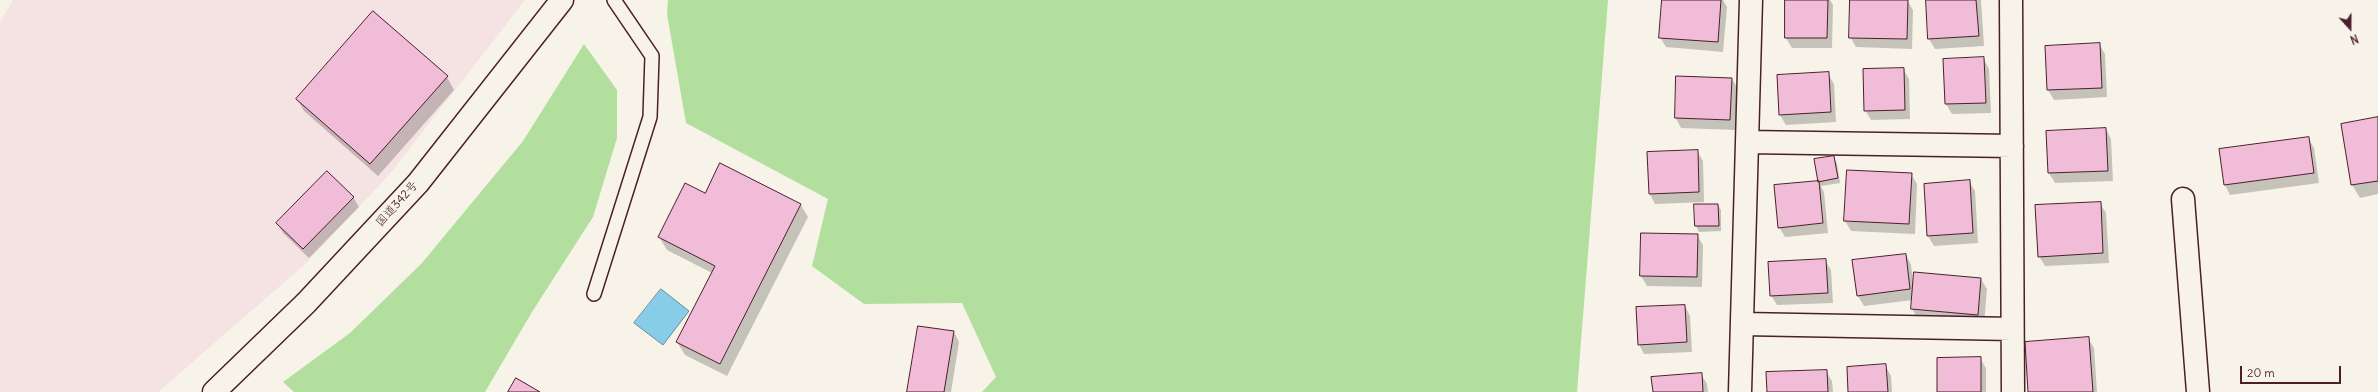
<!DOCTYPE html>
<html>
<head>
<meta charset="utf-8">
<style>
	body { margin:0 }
	#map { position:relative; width:2378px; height:392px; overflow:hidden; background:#f7f3e8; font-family:Delius,sans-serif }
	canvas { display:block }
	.north { position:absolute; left:2330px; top:8px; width:40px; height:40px; -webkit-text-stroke:3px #f7f3e8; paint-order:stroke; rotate:159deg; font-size:11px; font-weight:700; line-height:16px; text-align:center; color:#4a1f2b }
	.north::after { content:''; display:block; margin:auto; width:14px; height:18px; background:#4a1f2b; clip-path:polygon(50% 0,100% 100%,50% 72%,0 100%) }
	.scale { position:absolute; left:2240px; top:366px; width:101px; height:18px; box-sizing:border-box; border:2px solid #4a1f2b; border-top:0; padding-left:5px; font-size:12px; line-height:14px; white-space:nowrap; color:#4a1f2b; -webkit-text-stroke:3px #f7f3e8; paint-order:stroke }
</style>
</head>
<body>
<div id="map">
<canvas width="2378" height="392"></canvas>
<div class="north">N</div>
<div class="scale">20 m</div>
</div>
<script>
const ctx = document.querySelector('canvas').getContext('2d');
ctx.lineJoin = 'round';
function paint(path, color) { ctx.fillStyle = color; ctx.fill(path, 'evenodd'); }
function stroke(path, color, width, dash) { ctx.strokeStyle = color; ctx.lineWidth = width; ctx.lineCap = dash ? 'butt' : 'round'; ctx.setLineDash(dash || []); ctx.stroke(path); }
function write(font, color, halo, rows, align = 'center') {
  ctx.font = font + ' Delius,"Klee One",sans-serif'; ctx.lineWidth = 4; ctx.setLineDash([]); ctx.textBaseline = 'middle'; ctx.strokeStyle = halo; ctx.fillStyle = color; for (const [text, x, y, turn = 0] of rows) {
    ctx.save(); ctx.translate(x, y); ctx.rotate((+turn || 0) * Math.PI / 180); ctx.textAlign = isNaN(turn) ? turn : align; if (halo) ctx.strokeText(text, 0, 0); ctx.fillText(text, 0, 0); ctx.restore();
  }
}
paint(new Path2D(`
	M 13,0 L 525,0 L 389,175 L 303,266 L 158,392 L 0,392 L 0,23 Z`), '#f5e2e3');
paint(new Path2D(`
	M 668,0 L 1608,0 L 1577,392 L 982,392 L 996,377 L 962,303 L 864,304 L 812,266 L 828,199 L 686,123 L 667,14 Z
	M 584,44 L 617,90 L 617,138 L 593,217 L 532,312 L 485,392 L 294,392 L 283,382 L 350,333 L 422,263 L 523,141 Z`), '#b2df9e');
const water = new Path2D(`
	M 661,289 L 689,311 L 663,345 L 634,323 Z`);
paint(water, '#87cde8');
stroke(water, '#6f879c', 1);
paint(new Path2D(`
	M 1663,0 L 1723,0 L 1727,7 L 1723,52 L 1666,47 L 1660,37 Z
	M 1786,0 L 1830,0 L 1833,5 L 1832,48 L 1792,48 L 1786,38 Z
	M 1851,0 L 1907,0 L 1913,10 L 1912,49 L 1856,47 L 1850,37 Z
	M 1927,0 L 1981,0 L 1984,46 L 1935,49 L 1929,39 Z
	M 373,12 L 447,77 L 454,90 L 378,176 L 304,111 L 297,99 Z
	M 2099,44 L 2105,54 L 2107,97 L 2054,100 L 2048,90 Z
	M 1983,58 L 1989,69 L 1991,113 L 1952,114 L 1946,104 L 1944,60 Z
	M 1903,69 L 1909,79 L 1910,119 L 1871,120 L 1865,110 Z
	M 1828,74 L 1834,84 L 1836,122 L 1786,125 L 1780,115 Z
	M 1732,79 L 1738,89 L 1736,130 L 1681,128 L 1676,118 Z
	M 2378,118 L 2378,194 L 2360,198 L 2352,185 L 2342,125 Z
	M 2106,129 L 2111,139 L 2113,181 L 2055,183 L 2049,173 Z
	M 2308,138 L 2314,148 L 2319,183 L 2230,195 L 2225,185 Z
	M 1697,151 L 1703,161 L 1704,202 L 1655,204 L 1650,194 Z
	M 1834,158 L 1837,163 L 1840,183 L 1821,186 L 1824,192 L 1828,233 L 1785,237 L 1779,227 L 1819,182 Z
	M 1848,171 L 1911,174 L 1917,184 L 1915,234 L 1851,231 L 1845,221 Z
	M 1969,181 L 1975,191 L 1978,243 L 1934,246 L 1928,236 L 1925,184 Z
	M 353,197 L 359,207 L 309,258 L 283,233 L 277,223 Z
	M 2100,203 L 2106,213 L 2109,263 L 2045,266 L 2039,256 Z
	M 801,205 L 808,217 L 727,376 L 685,355 L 677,342 L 712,273 L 667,250 L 659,237 Z
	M 1695,205 L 1718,205 L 1721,210 L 1721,231 L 1699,232 L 1696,226 Z
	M 1642,234 L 1697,235 L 1703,245 L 1702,287 L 1647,286 L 1641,276 Z
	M 1906,255 L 1911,265 L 1913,282 L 1981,279 L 1987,289 L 1984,325 L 1918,319 L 1912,309 L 1913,300 L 1864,306 L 1858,296 Z
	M 1825,260 L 1831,270 L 1833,303 L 1777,305 L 1771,295 Z
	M 1685,306 L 1690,316 L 1692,352 L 1644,354 L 1639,344 Z
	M 954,332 L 959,342 L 951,392 L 908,392 Z
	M 2088,338 L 2094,348 L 2097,392 L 2029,392 Z
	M 1980,358 L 1986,368 L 1986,392 L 1938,392 Z
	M 1885,365 L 1891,376 L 1892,392 L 1849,392 Z
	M 1826,371 L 1832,381 L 1833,392 L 1768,392 Z
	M 1701,374 L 1707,384 L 1708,392 L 1654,392 Z`), '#0003');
const building = new Path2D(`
	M 1662,0 L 1721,0 L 1718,42 L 1659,38 Z
	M 1785,0 L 1828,0 L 1827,38 L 1785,38 Z
	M 1850,0 L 1908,0 L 1907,39 L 1849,38 Z
	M 1926,0 L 1976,0 L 1979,36 L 1928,39 Z
	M 373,11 L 448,76 L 370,164 L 296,99 Z
	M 2100,43 L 2102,88 L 2047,90 L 2045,46 Z
	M 1984,57 L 1986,103 L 1945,104 L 1943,59 Z
	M 1904,68 L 1905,110 L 1864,111 L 1863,69 Z
	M 1829,72 L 1831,112 L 1779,115 L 1777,75 Z
	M 1676,76 L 1732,78 L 1730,120 L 1675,118 Z
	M 2378,117 L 2378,181 L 2351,185 L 2341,124 Z
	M 2106,128 L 2108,171 L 2048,173 L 2046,131 Z
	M 2309,137 L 2314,173 L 2224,185 L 2219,149 Z
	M 1698,150 L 1699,192 L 1649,194 L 1647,152 Z
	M 1834,156 L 1838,178 L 1818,182 L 1814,159 Z
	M 720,163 L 801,204 L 720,364 L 676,342 L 715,266 L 658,237 L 685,183 L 705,193 Z
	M 1847,170 L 1912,173 L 1909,224 L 1844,221 Z
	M 327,171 L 354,197 L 303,249 L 276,223 Z
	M 1970,180 L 1973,233 L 1927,236 L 1924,184 Z
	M 1819,181 L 1823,223 L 1778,228 L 1774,185 Z
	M 2101,202 L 2103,253 L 2038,257 L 2035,205 Z
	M 1694,204 L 1718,204 L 1719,226 L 1695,226 Z
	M 1641,233 L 1698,234 L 1697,277 L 1640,276 Z
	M 1906,254 L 1910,289 L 1857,296 L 1852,260 Z
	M 1826,259 L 1828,293 L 1770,296 L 1768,262 Z
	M 1914,272 L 1981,278 L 1978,315 L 1911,309 Z
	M 1685,305 L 1687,342 L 1638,345 L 1636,307 Z
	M 918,326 L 954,331 L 944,392 L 907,392 Z
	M 2089,337 L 2093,392 L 2028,392 L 2025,342 Z
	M 1981,357 L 1981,392 L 1937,392 L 1937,358 Z
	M 1886,364 L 1888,392 L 1848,392 L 1847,367 Z
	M 1827,370 L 1828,392 L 1767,392 L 1766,372 Z
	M 1702,373 L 1703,392 L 1653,392 L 1651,377 Z
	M 516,378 L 540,392 L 508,392 Z`);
paint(building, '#f1bcd7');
stroke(building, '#4a1f2b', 1);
const lane = new Path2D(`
	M 594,294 L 650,117 L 652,56 L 614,0`);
const street = new Path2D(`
	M 2011,0 L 2013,392
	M 1747,142 L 2012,146
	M 2183,199 L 2198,392
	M 1743,324 L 2012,329
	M 1740,392 L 1751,0`);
const highway = new Path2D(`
	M 214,392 L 306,303 L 418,183 L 562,0`);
stroke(lane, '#4a1f2b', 16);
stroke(street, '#4a1f2b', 25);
stroke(highway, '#4a1f2b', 25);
stroke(lane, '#f7f3e8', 13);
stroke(street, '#f7f3e8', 22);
stroke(highway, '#f7f3e8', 22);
write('12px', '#4a1f2b', '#f7f3e8', [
	["国道342号",397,204,-48]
]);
</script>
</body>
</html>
